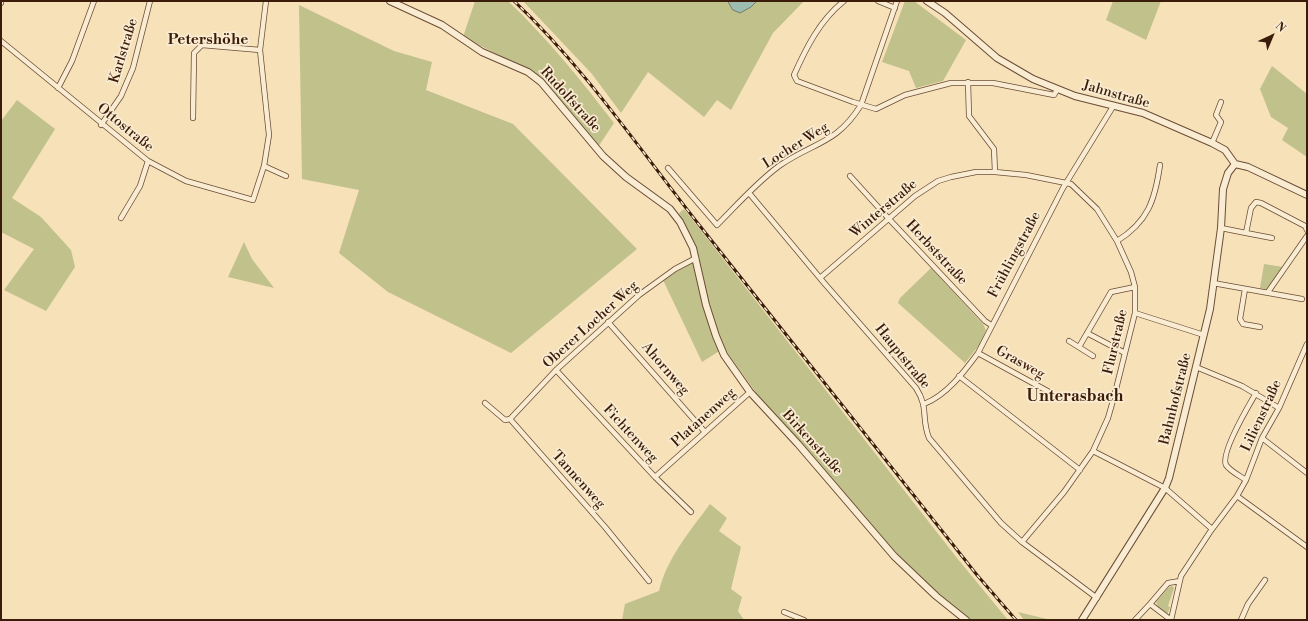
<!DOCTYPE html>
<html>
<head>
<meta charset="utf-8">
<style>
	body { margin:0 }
	#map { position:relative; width:1308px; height:621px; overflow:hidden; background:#f6e1b9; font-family:"Libre Bodoni",serif }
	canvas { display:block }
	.frame { position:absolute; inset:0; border:2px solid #3b1b09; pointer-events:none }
	.north { position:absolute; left:1252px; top:16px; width:40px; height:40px; -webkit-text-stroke:3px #f9ecd2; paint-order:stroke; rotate:44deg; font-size:11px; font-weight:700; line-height:16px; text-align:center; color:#3b1b09 }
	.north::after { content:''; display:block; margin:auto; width:14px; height:18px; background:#3b1b09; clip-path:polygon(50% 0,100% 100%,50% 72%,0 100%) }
</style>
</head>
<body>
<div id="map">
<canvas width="1308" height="621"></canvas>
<div class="frame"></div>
<div class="north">N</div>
</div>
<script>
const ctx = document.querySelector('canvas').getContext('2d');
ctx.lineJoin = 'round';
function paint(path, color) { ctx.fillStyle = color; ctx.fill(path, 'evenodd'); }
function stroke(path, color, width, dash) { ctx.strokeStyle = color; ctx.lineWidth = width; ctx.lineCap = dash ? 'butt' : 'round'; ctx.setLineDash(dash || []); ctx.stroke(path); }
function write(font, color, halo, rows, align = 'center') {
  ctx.font = font + ' "Libre Bodoni",serif'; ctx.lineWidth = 3.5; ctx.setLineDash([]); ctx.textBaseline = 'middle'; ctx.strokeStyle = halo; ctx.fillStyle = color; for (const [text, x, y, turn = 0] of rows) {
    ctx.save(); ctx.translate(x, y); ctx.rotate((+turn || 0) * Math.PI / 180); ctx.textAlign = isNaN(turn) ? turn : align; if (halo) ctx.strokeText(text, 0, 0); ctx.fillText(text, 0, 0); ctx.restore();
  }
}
paint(new Path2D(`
	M 475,1 L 508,1 C 547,38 581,80 614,123 L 598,147 L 540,76 L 463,37 Z
	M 523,1 L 804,1 L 773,33 L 731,110 L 717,100 L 704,117 L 648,72 L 621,113 L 592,74 Z
	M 905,1 L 914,1 L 966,40 L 943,81 L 916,88 L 909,71 L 882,62 Z
	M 1113,1 L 1161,1 L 1146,40 L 1106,20 Z
	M 299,5 L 394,51 L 432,62 L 426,90 L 513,124 L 637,249 L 511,353 L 388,292 L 339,253 L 359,190 L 302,179 Z
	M 1272,66 L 1307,94 L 1307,157 L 1282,140 L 1288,128 L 1271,117 L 1260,89 Z
	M 17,100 L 55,129 L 12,198 L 41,217 L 71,250 L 75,267 L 46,311 L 4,290 L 34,249 L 1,232 L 1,121 Z
	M 684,209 L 957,558 L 1008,620 L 970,620 L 907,571 L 767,408 L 724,348 L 702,362 L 663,280 L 698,259 L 696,247 L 679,213 Z
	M 244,242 L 252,259 L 274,288 L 228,277 Z
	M 1264,264 L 1283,267 L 1268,290 L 1260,288 Z
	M 931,268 L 983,324 L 986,330 L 980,344 L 965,363 L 898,303 L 900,298 Z
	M 710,504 L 727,518 L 719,531 L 741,547 L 731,589 L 742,597 L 738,611 L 744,620 L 622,620 L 625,604 L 659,591 C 667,558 690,531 710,504 Z
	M 1172,586 L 1174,588 L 1168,606 L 1170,607 L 1168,613 C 1161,612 1158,608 1156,602 L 1169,587 Z
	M 1018,612 L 1051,620 L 1024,620 Z`), '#c1c18c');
const water = new Path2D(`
	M 728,1 L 757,1 L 751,7 L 740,13 L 733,10 Z`);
paint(water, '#9dbdb1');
stroke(water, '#767c6e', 1);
const minor = new Path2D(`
	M 844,1 C 820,20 806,48 794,75 L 797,81 L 853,102 L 876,109 L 905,95 L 951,83 L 993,83 L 1054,95 L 1057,90
	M 878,1 L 895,8
	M 1,3 L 1,1
	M 1,41 L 148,161 L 186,181 L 253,200 L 264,166 L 269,135 L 260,50 L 266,1
	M 968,82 L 969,116 L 994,149 L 995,172
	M 58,88 L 72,61 L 94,1
	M 193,118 L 194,53 L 202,45 L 260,50
	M 101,125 L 121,96 L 133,68 L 150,1
	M 1212,143 L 1221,122 L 1216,115 L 1221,102
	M 264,166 L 286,176
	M 668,168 L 717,225 C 737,205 756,183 779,166 C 813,142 836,145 861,105 L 897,1
	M 850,176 L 889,219 L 985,321 L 991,325
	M 749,193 L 825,284 L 916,388 C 929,408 921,418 929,438 L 1001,523 L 1022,542 L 1097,598
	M 121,218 L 140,186 L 148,161
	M 1221,228 L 1246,233 L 1251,208 L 1256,202 L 1261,203 L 1305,226 L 1307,230
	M 1246,233 L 1272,238
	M 1117,241 C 1148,222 1155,200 1160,165
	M 820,278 L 915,196 L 938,181 L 951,177 L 976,172 L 995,172 L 1026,175 L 1071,184 L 1097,209 L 1117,241 L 1131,272 L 1135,287 L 1135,313 L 1114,397 L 1108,418 L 1093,451 L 1064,492 L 1022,542
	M 1213,283 L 1302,299
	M 1245,289 L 1240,319 L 1243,324 L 1260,327
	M 1268,292 L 1307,236
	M 1135,313 L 1204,335
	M 608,322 L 704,431
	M 1087,333 L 1125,353
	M 1069,341 L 1093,356
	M 1079,347 L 1111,292 L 1135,287
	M 978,353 L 1051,393
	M 1196,367 L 1242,386 L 1279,408
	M 556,370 L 655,477 L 691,512
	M 959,376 L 1080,470
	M 485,403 L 505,420 L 510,419 L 605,527 L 649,581
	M 924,404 C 947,395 964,372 978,353 L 1063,188 L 1114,105
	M 510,419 L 556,370 L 639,295 L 675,269 L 696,258
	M 1262,438 L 1307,473
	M 1093,451 L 1165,488 L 1212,529
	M 655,477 L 750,392
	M 1246,480 C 1240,476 1230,471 1226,465 C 1220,453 1249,405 1256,393
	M 1237,496 L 1307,547
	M 784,612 L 804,620
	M 1135,620 L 1150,604
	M 1171,620 L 1181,576 L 1210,532 L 1237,496 L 1246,480 L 1262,438 L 1279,408 L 1307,344
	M 1171,620 L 1150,604 L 1168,583 L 1180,581
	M 1241,620 L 1248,604 L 1265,580`);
const tertiary = new Path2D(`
	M 390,1 L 442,25 L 482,52 L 528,72 L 541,82 L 603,156 L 626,177 L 670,209 L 680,222 L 693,248 L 706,305 L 716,336 L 724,355 L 750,392 L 798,444 L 894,556 L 936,596 L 966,620
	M 927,1 L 945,13 L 997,58 L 1033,79 L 1075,96 L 1143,113 L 1212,143 L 1225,150 L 1235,164
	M 1235,164 L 1248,167 L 1307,195
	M 1082,620 L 1165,488 L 1169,478 L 1210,309 L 1221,228 L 1223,189 L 1228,173 L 1235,164`);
stroke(minor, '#6a4c35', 6);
stroke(tertiary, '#6a4c35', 8);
stroke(minor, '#f9ecd2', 4.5);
stroke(tertiary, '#f9ecd2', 6);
const rail = new Path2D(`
	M 514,1 C 585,68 640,150 700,226 C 792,343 885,458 977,575 L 1016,620`);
stroke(rail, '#3b1b09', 3);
stroke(rail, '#f9ecd2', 1.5, [4.5]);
write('14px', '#3b1b09', '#f9ecd2', [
	["Karlstraße",124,51,-73],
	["Jahnstraße",1116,95,16],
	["Rudolfstraße",570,100,48],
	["Ottostraße",125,128,39],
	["Locher Weg",796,146,-32],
	["Winterstraße",884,209,-40],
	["Herbststraße",936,253,47],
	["Frühlingstraße",1015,255,-62],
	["Oberer Locher Weg",591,325,-42],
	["Flurstraße",1116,342,-77],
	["Hauptstraße",902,357,51],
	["Grasweg",1020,363,29],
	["Ahornweg",665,369,49],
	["Bahnhofstraße",1176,399,-76],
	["Lilienstraße",1262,416,-65],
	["Platanenweg",704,418,-42],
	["Fichtenweg",630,434,47],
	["Birkenstraße",812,443,48],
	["Tannenweg",578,480,48]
]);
write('bold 15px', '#3b1b09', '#f9ecd2', [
	["Petershöhe",208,40]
]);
write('bold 16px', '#3b1b09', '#f9ecd2', [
	["Unterasbach",1075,397]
]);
</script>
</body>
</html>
